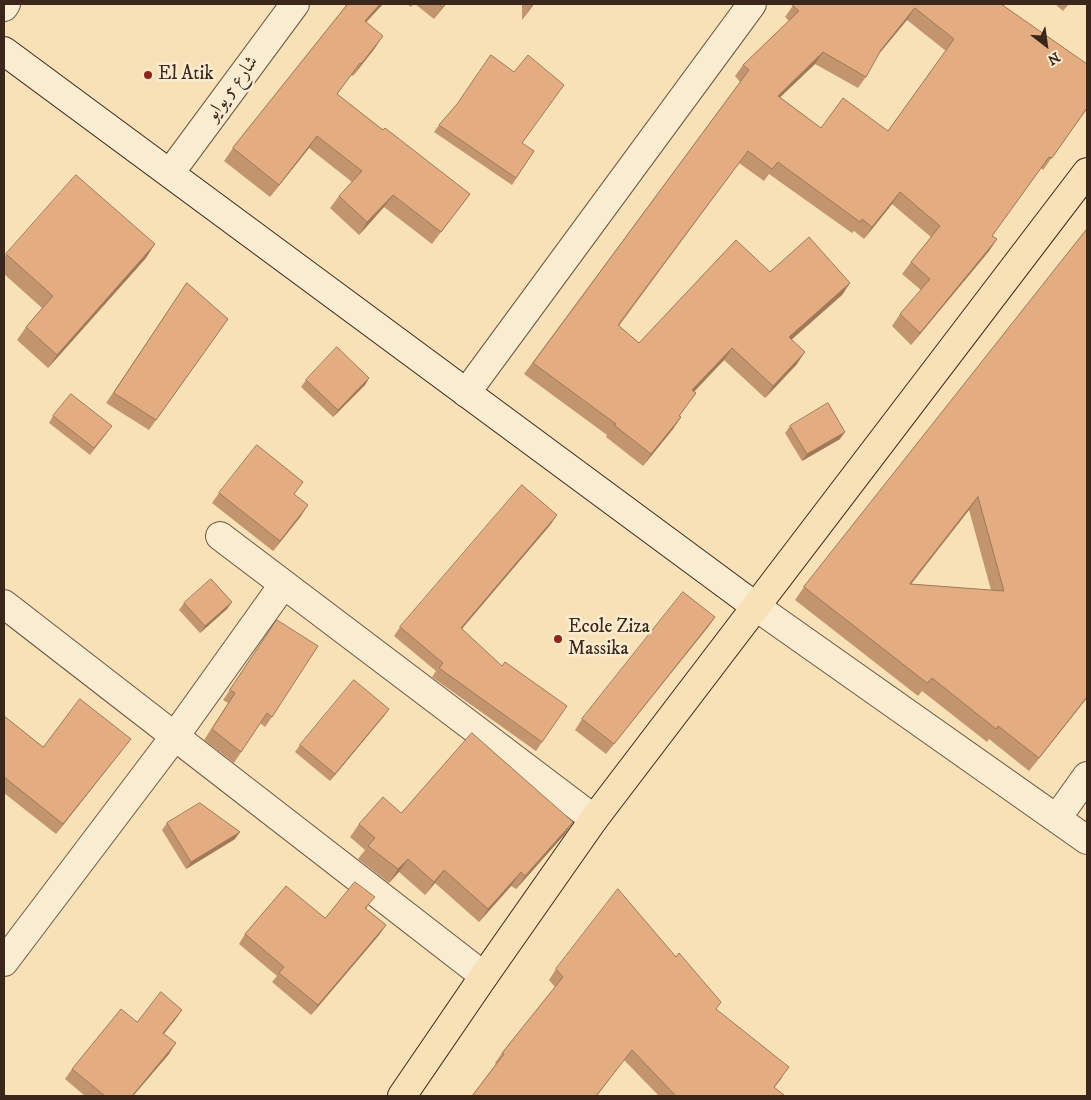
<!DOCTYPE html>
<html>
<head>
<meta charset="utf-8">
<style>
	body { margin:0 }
	#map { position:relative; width:1091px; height:1100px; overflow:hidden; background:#f8e1b7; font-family:"IM FELL DW Pica",serif }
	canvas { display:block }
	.frame { position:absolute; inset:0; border:5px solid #3b261c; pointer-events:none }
	.north { position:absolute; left:1021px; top:20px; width:50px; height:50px; -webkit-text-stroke:4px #faecd0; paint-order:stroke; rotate:150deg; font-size:14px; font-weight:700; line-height:20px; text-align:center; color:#3b261c }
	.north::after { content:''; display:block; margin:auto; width:18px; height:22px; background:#3b261c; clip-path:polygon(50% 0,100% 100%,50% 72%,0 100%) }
</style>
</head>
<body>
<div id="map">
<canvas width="1091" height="1100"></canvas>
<div class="frame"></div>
<div class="north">N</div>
</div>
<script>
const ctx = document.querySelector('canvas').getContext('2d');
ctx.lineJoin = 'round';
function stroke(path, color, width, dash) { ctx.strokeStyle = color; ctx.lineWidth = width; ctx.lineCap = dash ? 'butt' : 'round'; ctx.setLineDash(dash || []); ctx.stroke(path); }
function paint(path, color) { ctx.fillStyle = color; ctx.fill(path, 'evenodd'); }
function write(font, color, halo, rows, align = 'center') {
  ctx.font = font + ' "IM FELL DW Pica",Amiri,serif'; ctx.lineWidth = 5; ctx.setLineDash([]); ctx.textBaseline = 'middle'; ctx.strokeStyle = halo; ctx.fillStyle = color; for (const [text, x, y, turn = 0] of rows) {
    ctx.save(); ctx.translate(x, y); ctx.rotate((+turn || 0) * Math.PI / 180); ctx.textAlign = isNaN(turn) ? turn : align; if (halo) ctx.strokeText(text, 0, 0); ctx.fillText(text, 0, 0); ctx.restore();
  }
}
const minor = new Path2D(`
	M 4,7 L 6,4
	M 170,173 L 295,4
	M 466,393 L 752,4
	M 220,536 L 594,819
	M 4,604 L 484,976
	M 755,606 L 1087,840
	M 1057,818 L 1087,776
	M 4,962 L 175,736 L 283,585`);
const secondary = new Path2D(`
	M 4,51 L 755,606`);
const primary = new Path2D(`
	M 402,1096 L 484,976 L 594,819 L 1087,172`);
stroke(minor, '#6a5543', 30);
stroke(secondary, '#3b261c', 30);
stroke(primary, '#3b261c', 30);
stroke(minor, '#faecd0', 28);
stroke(secondary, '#faecd0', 28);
stroke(primary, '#f8e1b7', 28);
paint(new Path2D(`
	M 344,4 L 383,4 L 366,22 L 375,48 L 353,76 L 351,75 L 337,94 L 383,130 L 470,194 L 432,244 L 384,207 L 359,235 L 330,208 L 339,196 L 352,182 L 309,148 L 270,197 L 224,161 L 233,148 L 346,6 Z
	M 407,4 L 413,4 L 411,7 Z
	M 415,4 L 446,4 L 434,19 Z
	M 522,4 L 534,4 L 522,20 Z
	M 794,4 L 1001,4 L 1087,109 L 1043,170 L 1041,168 L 992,236 L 997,239 L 989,251 L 911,345 L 892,326 L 900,314 L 921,290 L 902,274 L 911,262 L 931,237 L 892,204 L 864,239 L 854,231 L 852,233 L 769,174 L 764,181 L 739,163 L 619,326 L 639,343 L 770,272 L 850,283 L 842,295 L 792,339 L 797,364 L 765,398 L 724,360 L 694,392 L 696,393 L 679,416 L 681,417 L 673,429 L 643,466 L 606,437 L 607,435 L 524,374 L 740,82 L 735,76 L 743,65 L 789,21 L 785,17 ZM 907,20 L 946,51 L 888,131 L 821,128 L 780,97 L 815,64 L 858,88 L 866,77 L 878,55 Z
	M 1055,4 L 1069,4 L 1063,11 Z
	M 439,125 L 522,144 L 534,151 L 512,185 L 434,132 Z
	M 1087,229 L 1087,698 L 1029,771 L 989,739 L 987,742 L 922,691 L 918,696 L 795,600 L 804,587 ZM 969,510 L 991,590 L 911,584 Z
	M 6,254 L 146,258 L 48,368 L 17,340 L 26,327 L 42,308 L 4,274 L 4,258 Z
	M 187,283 L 228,319 L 149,430 L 106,403 Z
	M 369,378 L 365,385 L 333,417 L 301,387 L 306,380 Z
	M 53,416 L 107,433 L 90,455 L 49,423 Z
	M 790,426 L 840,439 L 802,461 L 785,433 Z
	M 219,493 L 294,494 L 301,516 L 273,551 L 212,503 Z
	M 551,524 L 462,628 L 542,742 L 536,751 L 432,677 L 436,671 L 394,636 L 400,627 Z
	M 232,602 L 227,609 L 200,633 L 179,610 L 184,603 Z
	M 715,617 L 708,627 L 606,754 L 575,730 L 582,719 Z
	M 277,620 L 272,717 L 265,727 L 260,723 L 234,763 L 204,740 L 228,703 L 223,700 Z
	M 389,709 L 384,716 L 330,781 L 295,752 L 300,745 Z
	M 4,716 L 43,747 L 123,749 L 56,834 L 4,793 Z
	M 401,813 L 573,822 L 564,835 L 516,889 L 511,886 L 479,922 L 435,883 L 425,895 L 399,872 L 389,883 L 358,859 L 365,850 L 350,837 L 359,824 Z
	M 167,823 L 235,839 L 186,869 L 162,830 Z
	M 368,906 L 366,909 L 386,925 L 379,935 L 311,1015 L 272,982 L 277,976 L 239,944 L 245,934 L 325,918 Z
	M 556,969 L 716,1009 L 782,1078 L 774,1088 L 785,1096 L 659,1096 L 624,1060 L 597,1096 L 472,1096 L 496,1064 L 495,1063 L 502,1053 L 555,987 L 549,980 Z
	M 182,1010 L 164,1034 L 169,1054 L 133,1096 L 85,1096 L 65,1079 L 72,1069 L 137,1022 Z`), '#c3956f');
paint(new Path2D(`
	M 380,4 L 383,4 L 356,33 L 365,21 Z
	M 445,4 L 446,4 L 434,19 Z
	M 533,4 L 534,4 L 522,20 L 530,8 Z
	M 915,8 L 907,20 L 873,61 L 881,50 Z
	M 383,36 L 375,48 L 353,76 L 361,64 Z
	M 823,52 L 815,64 L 770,107 L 778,96 Z
	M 317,136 L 309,148 L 270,197 L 279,185 Z
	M 900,192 L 892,204 L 864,239 L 872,227 Z
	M 393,195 L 384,207 L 359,235 L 367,222 Z
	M 997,239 L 989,251 L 911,345 L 920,333 Z
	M 155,244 L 146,258 L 48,368 L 57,355 Z
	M 850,283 L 842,295 L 781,349 L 789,337 Z
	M 732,348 L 724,360 L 684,402 L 692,390 Z
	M 805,352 L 797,364 L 765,398 L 773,386 Z
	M 369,378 L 365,385 L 333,417 L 338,410 Z
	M 681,417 L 673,429 L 643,466 L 651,454 Z
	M 845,432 L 840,439 L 802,461 L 807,454 Z
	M 978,497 L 969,510 L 901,597 L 910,584 Z
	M 308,505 L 301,516 L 273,551 L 280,541 Z
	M 557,515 L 551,524 L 455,637 L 461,628 Z
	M 232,602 L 227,609 L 200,633 L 205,626 Z
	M 715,617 L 708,627 L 606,754 L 614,744 Z
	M 1087,697 L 1087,698 L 1029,771 L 1039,758 Z
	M 389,709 L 384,716 L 330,781 L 335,774 Z
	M 131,739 L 123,749 L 56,834 L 63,824 Z
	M 573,822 L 564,835 L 516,889 L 525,876 Z
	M 240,832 L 235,839 L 186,869 L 191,862 Z
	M 408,859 L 399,872 L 389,883 L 398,869 Z
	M 444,870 L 435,883 L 425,895 L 434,882 Z
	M 521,872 L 511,886 L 479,922 L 488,909 Z
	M 386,925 L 379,935 L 311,1015 L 318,1005 Z
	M 182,1010 L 175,1020 L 156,1043 L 163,1033 Z
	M 176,1043 L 169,1054 L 133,1096 L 132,1096 Z`), '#9f795a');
const building = new Path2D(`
	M 348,4 L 380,4 L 365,21 L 383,36 L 361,64 L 360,63 L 337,94 L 383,130 L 385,128 L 470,194 L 441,232 L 393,195 L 367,222 L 339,196 L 362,171 L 317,136 L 279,185 L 233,148 Z
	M 439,4 L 445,4 L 443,7 Z
	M 794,4 L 1001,4 L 1087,64 L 1087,108 L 1052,158 L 1049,157 L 992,236 L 997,239 L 920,333 L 900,314 L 930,279 L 911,262 L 940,226 L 900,192 L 872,227 L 862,219 L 860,222 L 778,162 L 772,169 L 748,151 L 618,325 L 639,343 L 736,240 L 770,272 L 809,237 L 850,283 L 789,337 L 805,352 L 773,386 L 732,348 L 692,390 L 696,393 L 679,416 L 681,417 L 651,454 L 614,425 L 616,424 L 533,363 L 749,70 L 743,65 L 799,11 L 793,6 ZM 915,8 L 954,39 L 888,131 L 843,98 L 821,128 L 778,96 L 823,52 L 866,77 L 881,50 Z
	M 491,55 L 514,72 L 528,55 L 564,85 L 522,143 L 534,151 L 516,178 L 439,125 L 457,104 Z
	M 76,175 L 155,244 L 57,355 L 26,327 L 53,296 L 6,254 Z
	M 1087,229 L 1087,697 L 1039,758 L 998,726 L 996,729 L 932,678 L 927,683 L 804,587 ZM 978,497 L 1004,591 L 910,584 Z
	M 187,283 L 228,319 L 156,420 L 114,393 Z
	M 337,347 L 369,378 L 338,410 L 306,380 Z
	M 71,394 L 112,426 L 94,448 L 53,416 Z
	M 828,403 L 845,432 L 807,454 L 790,426 Z
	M 257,445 L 303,482 L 294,494 L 308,505 L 280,541 L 219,493 Z
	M 522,485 L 557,515 L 461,628 L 502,666 L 505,662 L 567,706 L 542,742 L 439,668 L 443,663 L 400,627 Z
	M 211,579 L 232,602 L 205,626 L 184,603 Z
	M 683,592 L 715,617 L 614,744 L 582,719 Z
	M 277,620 L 318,646 L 272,717 L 267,713 L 241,752 L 212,729 L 235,693 L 230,690 Z
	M 354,680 L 389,709 L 335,774 L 300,745 Z
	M 80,699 L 131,739 L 63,824 L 4,777 L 4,716 L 43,747 Z
	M 472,733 L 573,822 L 525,876 L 521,872 L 488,909 L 444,870 L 434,882 L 408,859 L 398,869 L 368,846 L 375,838 L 359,824 L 383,797 L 401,813 Z
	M 200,803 L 240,832 L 191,862 L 167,823 Z
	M 355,882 L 375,897 L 365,908 L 386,925 L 318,1005 L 279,973 L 284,967 L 245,934 L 286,886 L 325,918 Z
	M 618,889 L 676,957 L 679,953 L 721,1002 L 716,1009 L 789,1067 L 774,1087 L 785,1096 L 676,1096 L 632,1050 L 596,1096 L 472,1096 L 504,1054 L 502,1053 L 563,977 L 556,969 Z
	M 161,992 L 182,1010 L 163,1033 L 176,1043 L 132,1096 L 105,1096 L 72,1069 L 121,1009 L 137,1022 Z`);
paint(building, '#e3ad81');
stroke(building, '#9f795a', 1);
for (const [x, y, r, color] of [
	[148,75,5,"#8f2418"],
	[558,639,5,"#8f2418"]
]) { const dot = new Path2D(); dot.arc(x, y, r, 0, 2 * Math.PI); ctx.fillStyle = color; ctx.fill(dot); stroke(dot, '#faecd0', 2); }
write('19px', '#3b261c', '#faecd0', [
	["El Atik",158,75],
	["Ecole Ziza",568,628],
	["Massika",568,650]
], 'left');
write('19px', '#3b261c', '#faecd0', [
	["شارع 5 يوايو",233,89,-54]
]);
</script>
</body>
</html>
